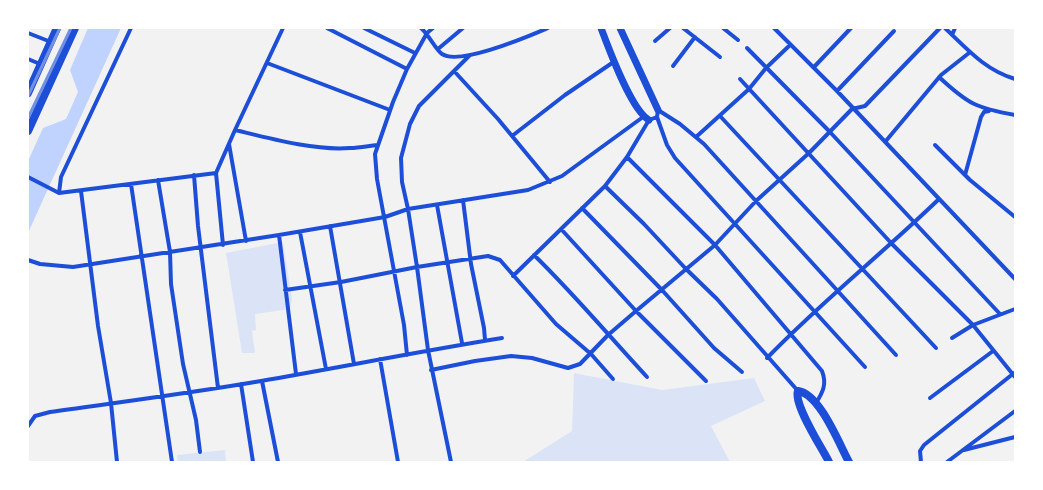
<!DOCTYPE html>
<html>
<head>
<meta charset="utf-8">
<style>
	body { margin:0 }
	#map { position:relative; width:1043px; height:490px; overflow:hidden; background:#f2f2f2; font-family:"Source Serif 4",serif }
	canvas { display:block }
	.frame { position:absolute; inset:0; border:29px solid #fff; pointer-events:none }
</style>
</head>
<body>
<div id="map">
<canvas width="1043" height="490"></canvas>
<div class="frame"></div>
</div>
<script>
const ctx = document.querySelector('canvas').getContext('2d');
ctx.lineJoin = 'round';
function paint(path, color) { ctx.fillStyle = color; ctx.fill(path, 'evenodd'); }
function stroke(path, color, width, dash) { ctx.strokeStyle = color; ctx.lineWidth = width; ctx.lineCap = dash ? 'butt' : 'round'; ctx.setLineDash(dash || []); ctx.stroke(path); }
paint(new Path2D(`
	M 283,242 L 292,299 L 290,309 L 255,314 L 256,330 L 252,331 L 255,353 L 242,353 L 226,253 Z
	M 574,373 L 662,390 L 754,378 L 765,401 L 711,426 L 730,462 L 523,462 L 572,431 Z
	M 225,450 L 226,462 L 178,462 L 177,455 Z`), '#dbe4f7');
paint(new Path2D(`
	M 88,28 L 121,28 L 28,233 L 28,161 L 43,128 L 66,119 L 78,92 L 70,70 Z`), '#bfd3fe');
stroke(new Path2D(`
	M 327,28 L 407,69
	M 364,28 L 415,53
	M 421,28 C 429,35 436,50 442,54 C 460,66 529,36 548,28
	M 683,28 L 720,57
	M 723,28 L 738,40
	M 774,28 L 837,91 L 1015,279
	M 945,28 C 967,49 985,70 1015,79
	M 28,33 L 51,42
	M 952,35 L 955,28
	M 655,41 L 670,28
	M 747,48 L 829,131 L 1000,314
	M 438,49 L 463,28
	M 28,59 L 40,64
	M 267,63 L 390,110
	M 673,66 L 695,37
	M 814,67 L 851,28
	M 454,71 L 498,119 L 550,182
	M 939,77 C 968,104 976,108 1015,115
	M 740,79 L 892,244 L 973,325 L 1015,377
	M 837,91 L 894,31
	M 720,116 L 936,348
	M 657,117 L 667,145 L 675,158 L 865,367
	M 235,130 C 268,138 315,151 350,148 C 359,148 368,146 377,145
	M 512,136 L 565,95 L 615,61
	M 696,137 L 749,89 L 766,68 L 790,45
	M 885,142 L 941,75 L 969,53
	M 229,144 L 246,241
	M 935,145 L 970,180 L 1015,217
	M 627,157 L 715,245 L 822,371 C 827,384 823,392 816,403
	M 194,175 L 198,226 L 218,388
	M 965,175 L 981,117 L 984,112 L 989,111
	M 28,177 L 59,193 L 216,173
	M 158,180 L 170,252 L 171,284 L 183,364 L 196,420 L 200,452
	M 131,184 L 172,462
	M 605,186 L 644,224 L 686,269 L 717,299 L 798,391
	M 81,191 L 98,326 L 111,403 L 117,462
	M 59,193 L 61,177 L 131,28
	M 463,200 L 471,264 L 484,328 L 485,340
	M 437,205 L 462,343
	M 582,208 L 662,290 L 714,348 L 742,372
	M 330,226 L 354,364
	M 561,229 L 636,311 L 706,381
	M 300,232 L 326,369
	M 279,235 L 296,374
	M 223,245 L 216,173 L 235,130 L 283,28
	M 534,255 C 574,294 609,336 647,377
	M 28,260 L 40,264 L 73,267 L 279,235 L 385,217 L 408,209 L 528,190 L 562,176 L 643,117
	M 513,276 L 605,186 L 627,157 L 649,120 L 657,117 L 658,110 L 680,124 L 704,144 L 896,355
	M 285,290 L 341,282 L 417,267 L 488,256 L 500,260 L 556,324 L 591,354 L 613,379
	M 952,338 L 973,325 L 1015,309
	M 407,355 L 404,325 L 377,179 L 375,154 L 393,102 L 407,69 L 427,33 L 433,28
	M 767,358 C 821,302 883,253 939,199
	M 380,359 L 398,462
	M 431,370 L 475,361 L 511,356 L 532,358 L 568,368 L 580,364 L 608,335 L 636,311 L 715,245 L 756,201 L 809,153 L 852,109 L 865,106 L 940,28
	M 262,381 L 278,462
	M 241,384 L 253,462
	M 930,398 L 993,351
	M 28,426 L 35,416 L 50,412 C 121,402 191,393 261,381 C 341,367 422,351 502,338
	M 964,450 L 1015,437
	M 451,462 L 428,350 L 417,267 L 408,209 L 402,182 L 401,158 L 410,124 L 419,106 L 470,55
	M 921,462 L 920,451 L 924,445 L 1014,373
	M 947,462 L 1015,411`), '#1d4ed8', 4);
stroke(new Path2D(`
	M 601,28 C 609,49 631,110 649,120
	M 620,28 L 658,110`), '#1d4ed8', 7);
stroke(new Path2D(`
	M 28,93 L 57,28
	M 28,131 L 75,28
	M 829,462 C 822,448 793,404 798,391 C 820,394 839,444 849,462`), '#1d4ed8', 8);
stroke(new Path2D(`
	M 28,96 L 60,28
	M 28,118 L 71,28`), '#7290e2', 3);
</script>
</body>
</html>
